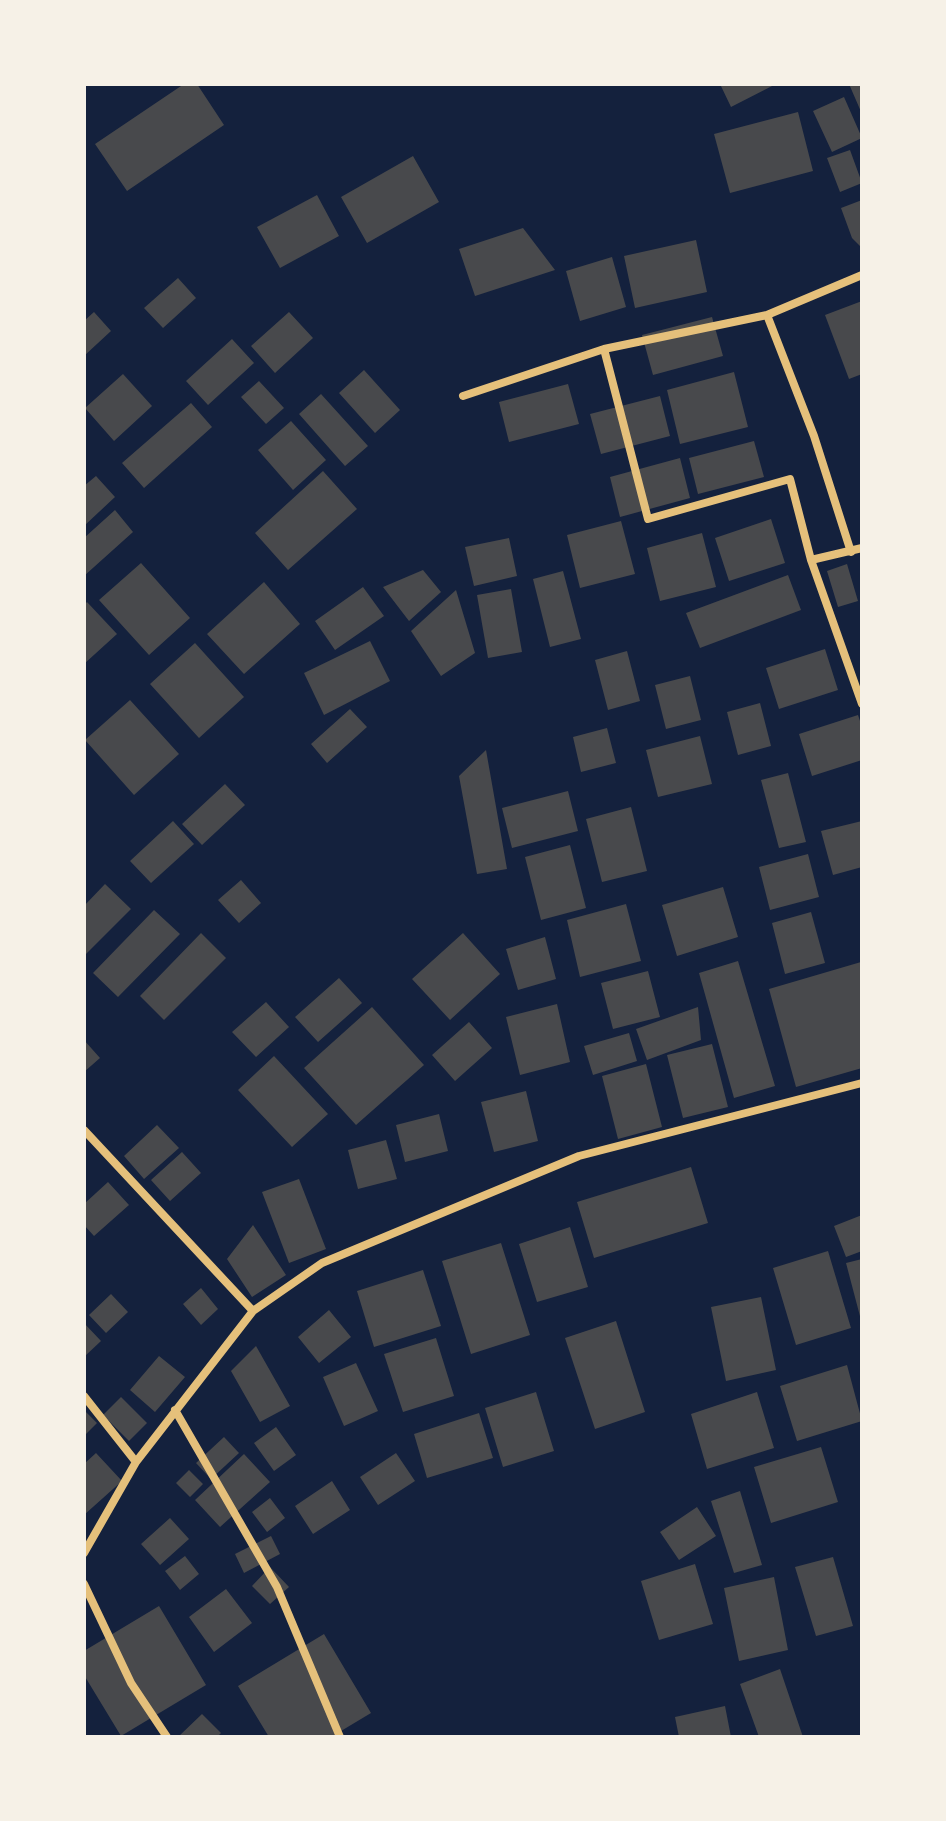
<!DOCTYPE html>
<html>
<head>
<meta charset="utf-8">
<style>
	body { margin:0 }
	#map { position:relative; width:946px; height:1821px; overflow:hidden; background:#14213d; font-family:"Archivo Narrow",sans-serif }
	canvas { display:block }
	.frame { position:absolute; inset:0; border:86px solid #f6f1e7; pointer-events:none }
</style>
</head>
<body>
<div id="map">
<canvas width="946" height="1821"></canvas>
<div class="frame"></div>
</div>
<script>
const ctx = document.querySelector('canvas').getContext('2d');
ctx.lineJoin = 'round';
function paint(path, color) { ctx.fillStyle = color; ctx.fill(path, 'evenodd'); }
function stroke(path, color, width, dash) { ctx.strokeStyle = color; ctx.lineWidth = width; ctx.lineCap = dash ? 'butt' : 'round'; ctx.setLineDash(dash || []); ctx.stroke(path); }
paint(new Path2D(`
	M 184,84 L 197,84 L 224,125 L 127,191 L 95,144 Z
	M 720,84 L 776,84 L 731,107 Z
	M 849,84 L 862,84 L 862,114 Z
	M 844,97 L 862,138 L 832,152 L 813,111 Z
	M 798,112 L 813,171 L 730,193 L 714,134 Z
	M 850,150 L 862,183 L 840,192 L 827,158 Z
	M 413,156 L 439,202 L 367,243 L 341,197 Z
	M 317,195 L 339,236 L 280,268 L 257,227 Z
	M 862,200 L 862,248 L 852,238 L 841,208 Z
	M 523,228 L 555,270 L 475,296 L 459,249 Z
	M 696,240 L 707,292 L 635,308 L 624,256 Z
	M 612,257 L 626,307 L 580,321 L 566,271 Z
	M 178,278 L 196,298 L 163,328 L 144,308 Z
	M 862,301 L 862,374 L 849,379 L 825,315 Z
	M 94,312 L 111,331 L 84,356 L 84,321 Z
	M 289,312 L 313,338 L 275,373 L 251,346 Z
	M 712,317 L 723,356 L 653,375 L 642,335 Z
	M 232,339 L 254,363 L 208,405 L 186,381 Z
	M 364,370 L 400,410 L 375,433 L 339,393 Z
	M 734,372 L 748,427 L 680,444 L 667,390 Z
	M 123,374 L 152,406 L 114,441 L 85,408 Z
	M 259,381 L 284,408 L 266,424 L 241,397 Z
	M 568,384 L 579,424 L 509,442 L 499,402 Z
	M 321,394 L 368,446 L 345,466 L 299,414 Z
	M 660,396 L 670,436 L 601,454 L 590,414 Z
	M 191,403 L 212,427 L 144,488 L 122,463 Z
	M 291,421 L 326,460 L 293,490 L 258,450 Z
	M 754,441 L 764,477 L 698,494 L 689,458 Z
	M 680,458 L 690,498 L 620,517 L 610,477 Z
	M 323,471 L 357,509 L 288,570 L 255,533 Z
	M 96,476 L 115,497 L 84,526 L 84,486 Z
	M 115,510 L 133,532 L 84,576 L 84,538 Z
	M 771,519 L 785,563 L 729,581 L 715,538 Z
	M 621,521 L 635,574 L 580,588 L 567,535 Z
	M 702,533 L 716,587 L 660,601 L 647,548 Z
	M 509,538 L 517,576 L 474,586 L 465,547 Z
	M 141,563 L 190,618 L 149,655 L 99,600 Z
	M 847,564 L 858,601 L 838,607 L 827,571 Z
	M 423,570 L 441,592 L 409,621 L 383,587 Z
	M 563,571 L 581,639 L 550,647 L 533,579 Z
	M 788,575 L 801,610 L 700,648 L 686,613 Z
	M 264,582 L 300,624 L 244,674 L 207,634 Z
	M 363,587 L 384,616 L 335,650 L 315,621 Z
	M 511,589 L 522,652 L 488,658 L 477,595 Z
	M 456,590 L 475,653 L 441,676 L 411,631 Z
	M 87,602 L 117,634 L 84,664 L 84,605 Z
	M 370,641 L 390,681 L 324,715 L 304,673 Z
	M 195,643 L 244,697 L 199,738 L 150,684 Z
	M 825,649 L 838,690 L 779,709 L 766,668 Z
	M 627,651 L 640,701 L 608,710 L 595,660 Z
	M 690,676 L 701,720 L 666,729 L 655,685 Z
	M 130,700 L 179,754 L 134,795 L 85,740 Z
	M 760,703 L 771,746 L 738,755 L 727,712 Z
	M 350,709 L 367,727 L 327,763 L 311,744 Z
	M 858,715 L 862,727 L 862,760 L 812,776 L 799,734 Z
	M 607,728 L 616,763 L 581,772 L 573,737 Z
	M 700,736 L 712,784 L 658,797 L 646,750 Z
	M 486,750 L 507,869 L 477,874 L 459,776 Z
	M 788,773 L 806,842 L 779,848 L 761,780 Z
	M 225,784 L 245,805 L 202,845 L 182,824 Z
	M 568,791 L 578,831 L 512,848 L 502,808 Z
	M 631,807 L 647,871 L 602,882 L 586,819 Z
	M 173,821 L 194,844 L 151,883 L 130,861 Z
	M 862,821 L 862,867 L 833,875 L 821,831 Z
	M 570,845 L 586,908 L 541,920 L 525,857 Z
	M 808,854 L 819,897 L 770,910 L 759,867 Z
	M 241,880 L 261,903 L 239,923 L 218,900 Z
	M 105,884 L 131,909 L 84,956 L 84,906 Z
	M 723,887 L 738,937 L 677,956 L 662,905 Z
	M 626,904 L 641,961 L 580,977 L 567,920 Z
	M 154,910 L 180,934 L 118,997 L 93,973 Z
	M 811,912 L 825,963 L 785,974 L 772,923 Z
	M 201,933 L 226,958 L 164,1020 L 140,996 Z
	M 463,933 L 500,974 L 450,1020 L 412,979 Z
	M 545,937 L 556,979 L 518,990 L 506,949 Z
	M 738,961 L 775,1086 L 734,1098 L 699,973 Z
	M 861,962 L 862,1068 L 796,1087 L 769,989 Z
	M 648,971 L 660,1017 L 613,1029 L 601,983 Z
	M 339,978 L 362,1003 L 318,1042 L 295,1017 Z
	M 266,1002 L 289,1027 L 256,1057 L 232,1032 Z
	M 557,1004 L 570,1062 L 520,1075 L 506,1017 Z
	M 372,1007 L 424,1065 L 356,1125 L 304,1068 Z
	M 698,1007 L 701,1040 L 647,1060 L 636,1029 Z
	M 469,1022 L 492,1048 L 455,1081 L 432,1055 Z
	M 629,1033 L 637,1061 L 593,1075 L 584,1046 Z
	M 84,1040 L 100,1058 L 84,1072 Z
	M 712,1044 L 728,1107 L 683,1118 L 667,1055 Z
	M 274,1056 L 328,1114 L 292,1147 L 238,1090 Z
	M 646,1064 L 662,1127 L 618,1139 L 602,1076 Z
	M 526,1091 L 538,1141 L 494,1152 L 481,1102 Z
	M 439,1114 L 448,1151 L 405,1162 L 396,1125 Z
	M 157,1125 L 179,1148 L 144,1179 L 124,1156 Z
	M 386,1140 L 397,1179 L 358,1189 L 348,1150 Z
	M 182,1152 L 201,1173 L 170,1201 L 151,1180 Z
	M 691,1167 L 708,1223 L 594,1258 L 577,1202 Z
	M 299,1179 L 326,1249 L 289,1263 L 262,1192 Z
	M 108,1182 L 129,1205 L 94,1236 L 84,1225 L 84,1204 Z
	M 862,1215 L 862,1251 L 846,1257 L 834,1226 Z
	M 253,1225 L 286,1275 L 252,1297 L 227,1259 Z
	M 570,1227 L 588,1287 L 537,1302 L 519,1244 Z
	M 501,1243 L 530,1335 L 471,1354 L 442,1261 Z
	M 828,1251 L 851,1328 L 796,1345 L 773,1268 Z
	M 862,1259 L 862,1320 L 861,1320 L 846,1263 Z
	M 423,1270 L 441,1326 L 374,1347 L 357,1291 Z
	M 201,1288 L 218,1309 L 201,1325 L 183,1304 Z
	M 111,1294 L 128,1312 L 106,1333 L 89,1315 Z
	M 761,1297 L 776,1370 L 726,1381 L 711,1307 Z
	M 329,1310 L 351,1337 L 319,1363 L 298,1337 Z
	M 616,1321 L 645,1412 L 595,1429 L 565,1338 Z
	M 84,1323 L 101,1341 L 84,1357 Z
	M 436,1338 L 454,1396 L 403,1412 L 384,1354 Z
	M 256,1346 L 290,1406 L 260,1422 L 231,1371 Z
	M 159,1356 L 185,1377 L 155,1412 L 130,1390 Z
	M 356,1363 L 378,1411 L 344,1426 L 323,1377 Z
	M 847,1365 L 862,1421 L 797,1441 L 780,1386 Z
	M 536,1392 L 554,1451 L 503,1467 L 485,1408 Z
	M 757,1392 L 774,1448 L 707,1469 L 691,1414 Z
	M 121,1397 L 147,1423 L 129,1441 L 103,1415 Z
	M 84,1410 L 97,1423 L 84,1436 Z
	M 479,1413 L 493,1458 L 427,1478 L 414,1434 Z
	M 276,1427 L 296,1455 L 274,1471 L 254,1443 Z
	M 224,1437 L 239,1453 L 211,1479 L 196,1463 Z
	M 821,1447 L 838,1502 L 771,1523 L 754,1467 Z
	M 96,1453 L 122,1481 L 84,1515 L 84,1464 Z
	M 396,1453 L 415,1481 L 378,1505 L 360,1477 Z
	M 244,1454 L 270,1482 L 220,1527 L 195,1500 Z
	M 189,1470 L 203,1484 L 190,1497 L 176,1483 Z
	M 332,1481 L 350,1510 L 313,1534 L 295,1506 Z
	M 740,1491 L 762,1565 L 734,1573 L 711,1501 Z
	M 270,1498 L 285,1518 L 267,1532 L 252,1512 Z
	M 697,1507 L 716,1536 L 679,1560 L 660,1532 Z
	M 170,1518 L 189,1539 L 160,1565 L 141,1544 Z
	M 271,1536 L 280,1554 L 244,1573 L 235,1554 Z
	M 185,1556 L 199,1574 L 180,1590 L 165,1571 Z
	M 833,1557 L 853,1626 L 816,1636 L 795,1567 Z
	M 695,1564 L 713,1624 L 659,1640 L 641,1581 Z
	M 270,1567 L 289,1587 L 270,1604 L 252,1586 Z
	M 774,1577 L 788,1650 L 739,1661 L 724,1588 Z
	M 226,1589 L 252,1623 L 214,1652 L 189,1617 Z
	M 159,1606 L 206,1685 L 121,1736 L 84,1675 L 84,1651 Z
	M 324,1634 L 371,1713 L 331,1737 L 269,1737 L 238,1686 Z
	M 780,1669 L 803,1737 L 759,1737 L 740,1684 Z
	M 725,1706 L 731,1737 L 679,1737 L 675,1717 Z
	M 202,1714 L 221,1733 L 217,1737 L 178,1737 Z`), '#48494c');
stroke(new Path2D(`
	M 767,315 L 814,436 L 851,552
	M 604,349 L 648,519 L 790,479 L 811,560 L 862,704
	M 463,396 L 604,349 L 767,315 L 862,275
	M 811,560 L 862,548
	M 84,1130 L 253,1311
	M 84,1396 L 136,1462
	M 175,1410 L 277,1587 L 340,1737
	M 84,1553 L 136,1462 L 253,1311 L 322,1263 L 579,1156 L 862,1083
	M 84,1584 L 131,1683 L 167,1737`), '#e5c07b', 8);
</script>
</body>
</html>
